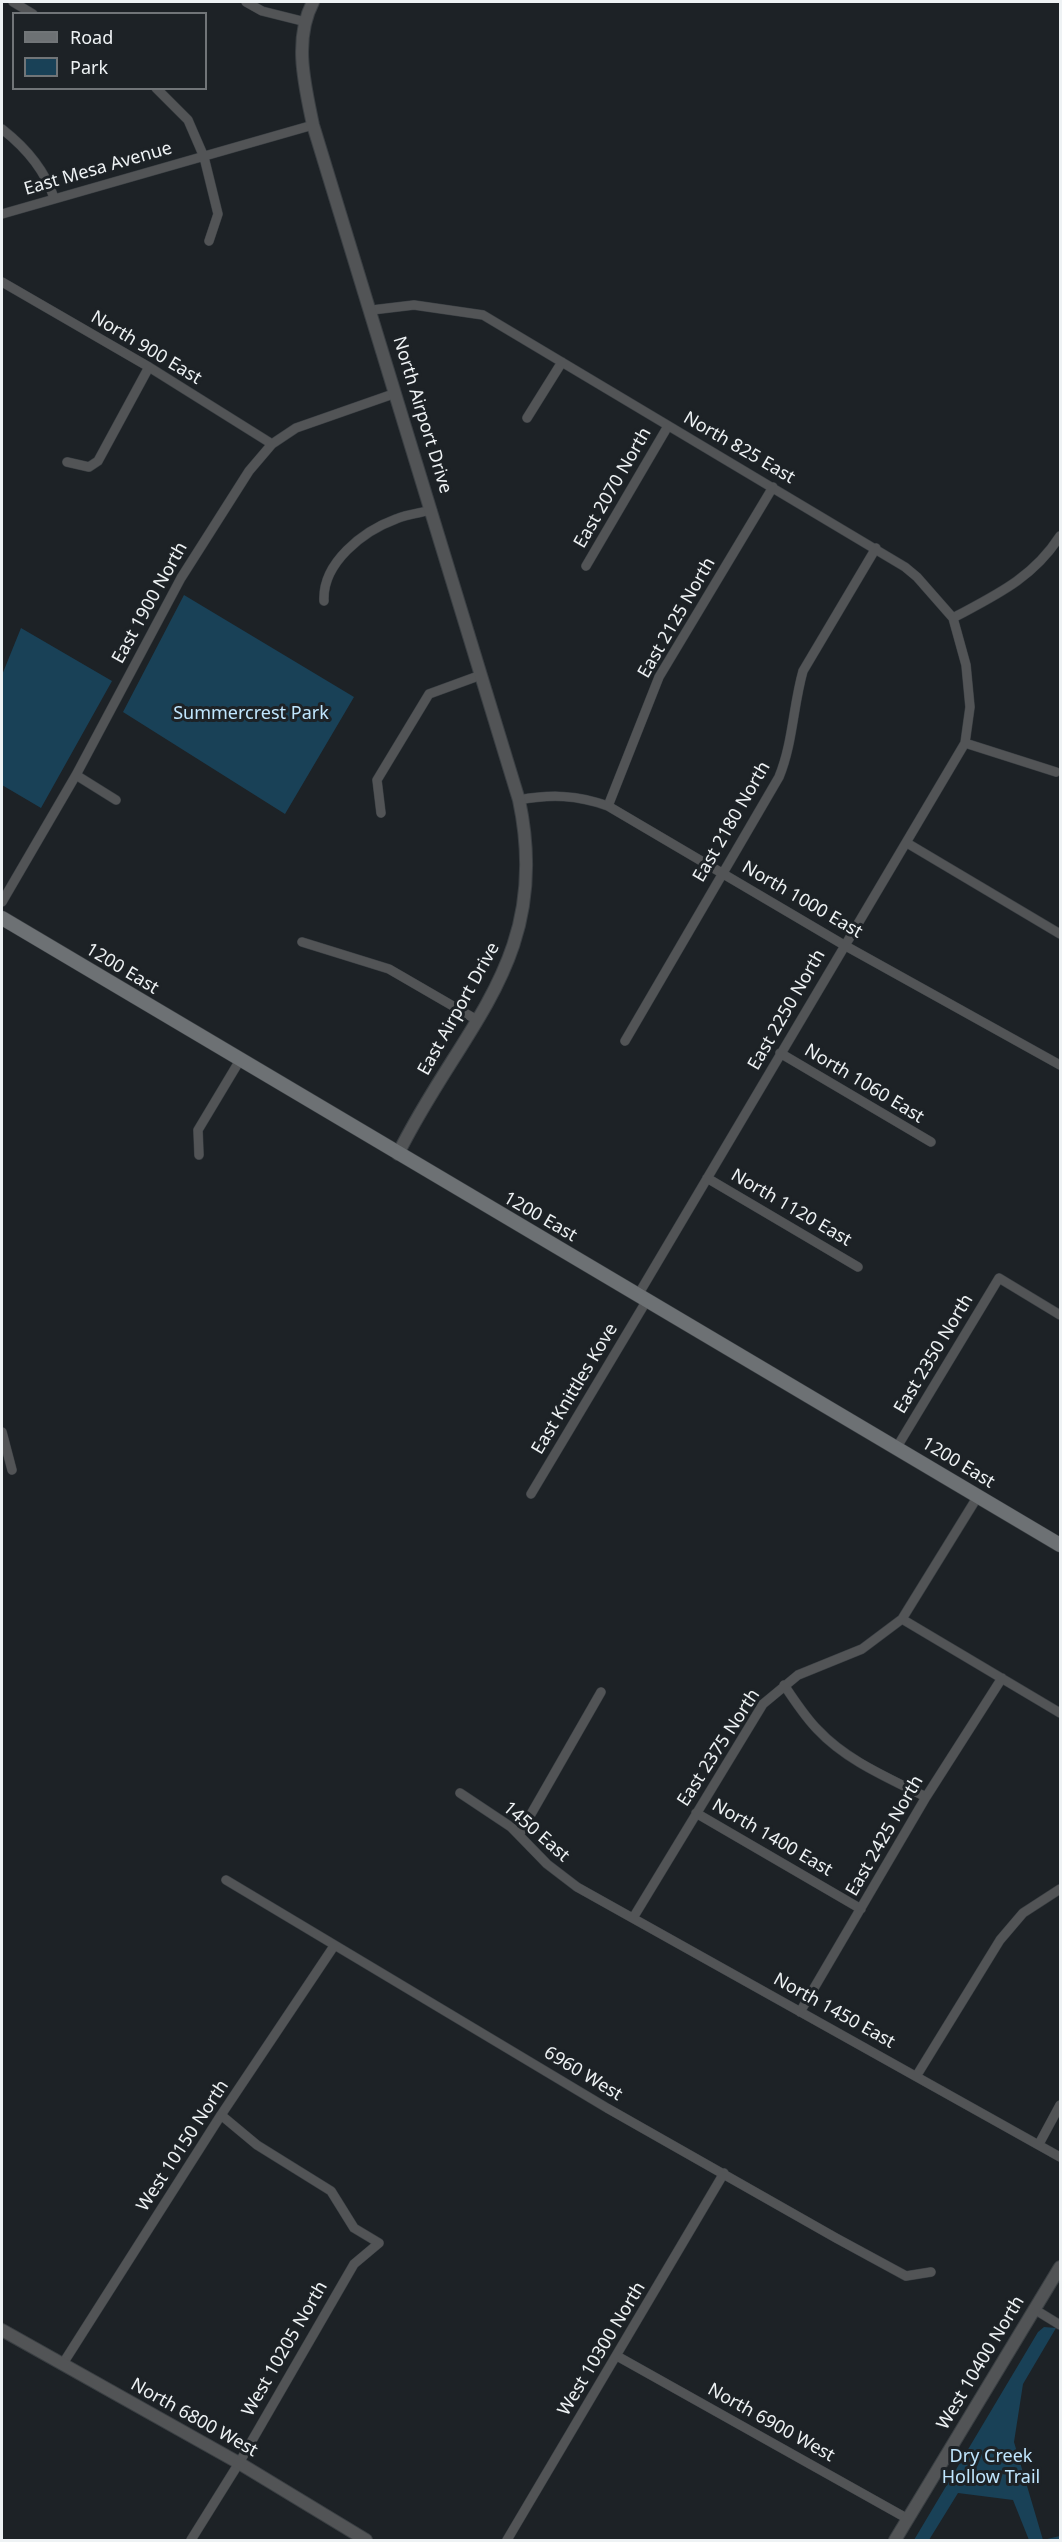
<!DOCTYPE html>
<html>
<head>
<meta charset="utf-8">
<style>
	body { margin:0 }
	#map { position:relative; width:1062px; height:2542px; overflow:hidden; background:#1d2226; font-family:"Noto Sans",sans-serif }
	canvas { display:block }
	.frame { position:absolute; inset:0; border:3px solid #eef2f4; pointer-events:none }
	.legend { position:absolute; left:12px; top:12px; width:195px; height:78px; box-sizing:border-box; background:#1d2226; border:2px solid #717578; margin:0; padding:8px 10px; list-style:none; font-size:18px; color:#eef2f4 }
	.legend li { display:flex; align-items:center; gap:12px; height:30px }
	.legend b { width:30px; border:2px solid #717578 }
</style>
</head>
<body>
<div id="map">
<canvas width="1062" height="2542"></canvas>
<div class="frame"></div>
<ul class="legend">
<li><b style="height:8px;background:#6d7174"></b>Road</li>
<li><b style="height:16px;background:#194157"></b>Park</li>
</ul>
</div>
<script>
const ctx = document.querySelector('canvas').getContext('2d');
ctx.lineJoin = 'round';
function paint(path, color) { ctx.fillStyle = color; ctx.fill(path, 'evenodd'); }
function stroke(path, color, width, dash) { ctx.strokeStyle = color; ctx.lineWidth = width; ctx.lineCap = dash ? 'butt' : 'round'; ctx.setLineDash(dash || []); ctx.stroke(path); }
function write(font, color, halo, rows, align = 'center') {
  ctx.font = font + ' "Noto Sans",sans-serif'; ctx.lineWidth = 6; ctx.setLineDash([]); ctx.textBaseline = 'middle'; ctx.strokeStyle = halo; ctx.fillStyle = color; for (const [text, x, y, turn = 0] of rows) {
    ctx.save(); ctx.translate(x, y); ctx.rotate((+turn || 0) * Math.PI / 180); ctx.textAlign = isNaN(turn) ? turn : align; if (halo) ctx.strokeText(text, 0, 0); ctx.fillText(text, 0, 0); ctx.restore();
  }
}
paint(new Path2D(`
	M 184,595 L 354,697 L 285,814 L 123,712 Z
	M 21,628 L 112,681 L 41,808 L 2,785 L 2,675 Z
	M 1044,2327 L 1056,2328 L 1023,2384 L 1014,2442 L 1043,2540 L 1060,2536 L 1060,2540 L 1029,2540 L 1013,2500 L 958,2493 L 929,2540 L 914,2540 L 1038,2332 Z`), '#194157');
const minor = new Path2D(`
	M 13,2 L 33,14
	M 246,2 L 262,11 L 306,22
	M 156,88 L 188,120 L 204,157 L 218,214 L 209,241
	M 2,129 C 25,147 45,170 54,198
	M 2,214 L 313,125
	M 2,282 L 149,367 L 272,444
	M 372,310 L 414,305 L 483,315 L 905,567 L 917,577 L 953,618 L 966,665 L 970,707 L 965,743 L 638,1295
	M 527,418 L 562,362
	M 67,462 L 89,467 L 98,461 L 149,367
	M 586,566 L 668,426
	M 324,601 C 322,563 363,531 396,519 C 407,514 420,513 432,510
	M 953,618 C 996,595 1033,578 1060,536
	M 965,743 L 1056,772
	M 76,775 L 116,800
	M 519,800 C 551,794 577,795 608,806 L 844,945 L 1060,1065
	M 608,806 L 659,677 L 773,487
	M 381,813 L 377,780 L 429,694 L 481,675
	M 907,843 L 1060,934
	M 2,902 L 76,775 L 181,578 L 249,471 L 272,444 L 296,428 L 396,393
	M 302,942 L 389,969 L 477,1020
	M 625,1041 L 779,777 C 793,743 793,706 803,671 L 876,548
	M 780,1053 L 931,1142
	M 199,1155 L 198,1130 L 240,1060
	M 707,1178 L 858,1267
	M 2,1432 L 12,1470
	M 897,1447 L 999,1278 L 1060,1315
	M 531,1494 L 647,1300
	M 902,1619 L 1060,1713
	M 784,1685 C 795,1701 805,1717 818,1730 C 847,1761 889,1778 926,1797
	M 460,1793 L 511,1827 L 547,1864 L 577,1887 L 1060,2157
	M 696,1813 L 861,1909
	M 519,1835 L 601,1692
	M 226,1880 L 607,2108 L 836,2238 L 906,2276 L 931,2272
	M 633,1918 L 763,1704 L 798,1675 L 862,1649 L 902,1619 L 978,1496
	M 800,2012 L 926,1797 L 1002,1678
	M 917,2075 L 1000,1940 L 1023,1913 L 1060,1889
	M 1039,2144 L 1060,2105
	M 1034,2309 L 1060,2325
	M 617,2356 L 908,2519
	M 62,2365 L 221,2115 L 334,1946
	M 191,2540 L 239,2463 L 354,2264 L 379,2243 L 354,2228 L 331,2191 L 257,2145 L 221,2115
	M 507,2540 L 724,2173`);
const tertiary = new Path2D(`
	M 313,2 C 293,40 305,86 313,125 L 519,800 C 553,959 461,1026 398,1154
	M 2,2330 L 239,2463 L 366,2540
	M 895,2540 L 1060,2267`);
const secondary = new Path2D(`
	M 2,918 L 1060,1545`);
stroke(minor, '#3a3f43', 10);
stroke(tertiary, '#3a3f43', 14);
stroke(secondary, '#3a3f43', 15);
stroke(minor, '#525456', 9);
stroke(tertiary, '#525456', 12);
stroke(secondary, '#6d7174', 14);
write('18px', '#eef2f4', '#1d2226', [
	["East Mesa Avenue",98,169,-16],
	["North 900 East",146,348,31],
	["North Airport Drive",422,415,73],
	["North 825 East",739,448,30],
	["East 2070 North",613,488,-60],
	["East 1900 North",150,603,-61],
	["East 2125 North",677,618,-60],
	["East 2180 North",732,822,-60],
	["North 1000 East",802,900,30],
	["1200 East",122,969,31],
	["East Airport Drive",459,1009,-61],
	["East 2250 North",787,1010,-60],
	["North 1060 East",864,1084,31],
	["North 1120 East",791,1208,30],
	["1200 East",540,1217,30],
	["East 2350 North",934,1354,-59],
	["East Knittles Kove",575,1389,-59],
	["1200 East",958,1463,31],
	["East 2375 North",719,1748,-57],
	["1450 East",536,1832,41],
	["East 2425 North",885,1836,-60],
	["North 1400 East",772,1838,30],
	["North 1450 East",834,2011,29],
	["6960 West",583,2074,31],
	["West 10150 North",183,2146,-57],
	["West 10205 North",285,2349,-60],
	["West 10300 North",602,2349,-59],
	["West 10400 North",981,2363,-59],
	["North 6800 West",194,2418,29],
	["North 6900 West",771,2423,29]
]);
write('18px', '#c0e6fe', '#1d2226', [
	["Summercrest Park",251,714],
	["Dry Creek",991,2457],
	["Hollow Trail",991,2478]
]);
</script>
</body>
</html>
